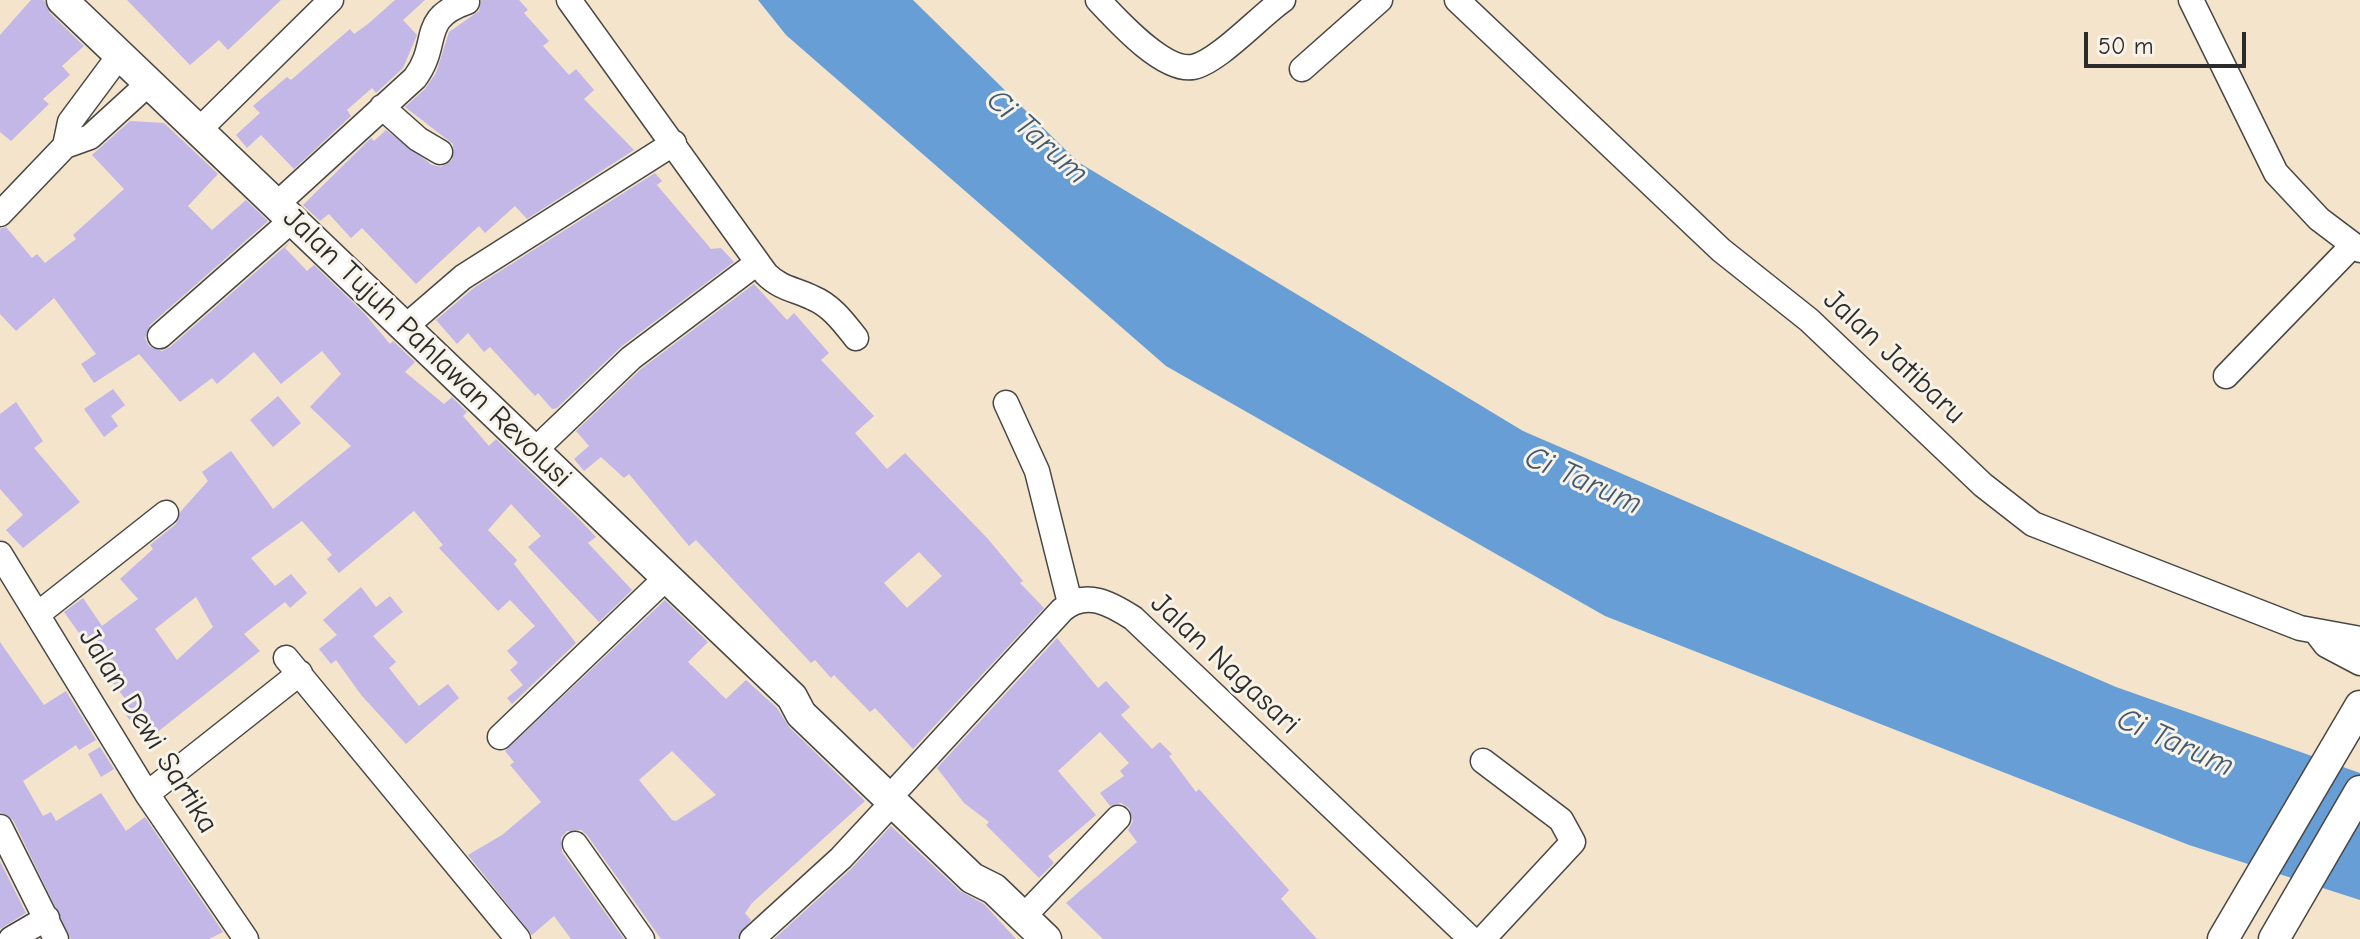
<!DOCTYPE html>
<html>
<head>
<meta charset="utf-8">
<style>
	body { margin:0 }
	#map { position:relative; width:2360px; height:939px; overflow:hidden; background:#f3e4cb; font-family:"Comic Neue",sans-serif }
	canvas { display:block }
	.scale { position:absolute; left:2084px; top:32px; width:162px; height:36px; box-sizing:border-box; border:4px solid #2b2b2b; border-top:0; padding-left:10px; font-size:24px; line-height:28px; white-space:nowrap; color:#2b2b2b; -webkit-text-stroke:6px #f7f3e8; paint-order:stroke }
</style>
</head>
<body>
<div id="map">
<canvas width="2360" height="939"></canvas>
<div class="scale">50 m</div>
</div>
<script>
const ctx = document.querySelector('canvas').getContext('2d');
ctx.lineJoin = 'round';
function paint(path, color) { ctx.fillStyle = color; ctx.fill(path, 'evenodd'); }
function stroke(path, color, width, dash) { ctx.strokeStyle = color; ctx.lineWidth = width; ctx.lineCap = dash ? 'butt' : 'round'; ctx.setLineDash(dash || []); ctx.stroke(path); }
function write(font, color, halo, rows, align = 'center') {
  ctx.font = font + ' "Comic Neue",sans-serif'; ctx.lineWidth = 6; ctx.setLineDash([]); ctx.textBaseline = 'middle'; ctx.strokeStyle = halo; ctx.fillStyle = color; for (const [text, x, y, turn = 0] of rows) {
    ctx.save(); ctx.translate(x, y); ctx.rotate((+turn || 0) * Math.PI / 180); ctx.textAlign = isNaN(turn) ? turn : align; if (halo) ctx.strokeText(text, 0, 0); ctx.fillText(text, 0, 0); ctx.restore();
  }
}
paint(new Path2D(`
	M 758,0 L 913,0 L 1078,162 L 1523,431 L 2116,687 L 2360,773 L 2360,900 L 2189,845 L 1605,616 L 1166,366 L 786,35 Z`), '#679ed5');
paint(new Path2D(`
	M 31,0 L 44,0 L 50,13 L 84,46 L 62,66 L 70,75 L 43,99 L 49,104 L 11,141 L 0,132 L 0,35 Z
	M 127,0 L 281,0 L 228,50 L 219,40 L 190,65 Z
	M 395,0 L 425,0 L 403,20 L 417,35 L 403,68 L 376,93 L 372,88 L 347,110 L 351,116 L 294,169 L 261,135 L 247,148 L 236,135 L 260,113 L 253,106 L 287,77 L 291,80 L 350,29 L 354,34 L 368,24 Z
	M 481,0 L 519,0 L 528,10 L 524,13 L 549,41 L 543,46 L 569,75 L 576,69 L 594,90 L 584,99 L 634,150 L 527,219 L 515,206 L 485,233 L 479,226 L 416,284 L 362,228 L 351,238 L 329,214 L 320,221 L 303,205 L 371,138 L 374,141 L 386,130 L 432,165 L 441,167 L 452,160 L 453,144 L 405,107 L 425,89 L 436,73 L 449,32 L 479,11 Z
	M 130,121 L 164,123 L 218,174 L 188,206 L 212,230 L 246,200 L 268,221 L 150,325 L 145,338 L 149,346 L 162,351 L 170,347 L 290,242 L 285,248 L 307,271 L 314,265 L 364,313 L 390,344 L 393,341 L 415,362 L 405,372 L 444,404 L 452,397 L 467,412 L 463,416 L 489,446 L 496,439 L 579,519 L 596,537 L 588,543 L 632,590 L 599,622 L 528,547 L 541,536 L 511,504 L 488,530 L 517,560 L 514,564 L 576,643 L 512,704 L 507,698 L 523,685 L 510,670 L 518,663 L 507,651 L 535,626 L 510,600 L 498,611 L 439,548 L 443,545 L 414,511 L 339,573 L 327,559 L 332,555 L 302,521 L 251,558 L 275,586 L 291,574 L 307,593 L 290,608 L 285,602 L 244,634 L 260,651 L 146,741 L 119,706 L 126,700 L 105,672 L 109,670 L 83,631 L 79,633 L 64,612 L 83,598 L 102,626 L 138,599 L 120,579 L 153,549 L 150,545 L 176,524 L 181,511 L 208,481 L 202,472 L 231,451 L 273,509 L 351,446 L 310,407 L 341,374 L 322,351 L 281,384 L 254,352 L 217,384 L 212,378 L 180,402 L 139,354 L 94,383 L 81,364 L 96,354 L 54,298 L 16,331 L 0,314 L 0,229 L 6,227 L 32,258 L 37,254 L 45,263 L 76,239 L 73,235 L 124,189 L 92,155 ZM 196,597 L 213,627 L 177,660 L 155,629 Z
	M 655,173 L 662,181 L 657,185 L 711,249 L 721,248 L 734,262 L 622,346 L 557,408 L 552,409 L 538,393 L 535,396 L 490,347 L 484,352 L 468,333 L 457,344 L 436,320 L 475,287 Z
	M 754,284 L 787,320 L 794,313 L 829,353 L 821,360 L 874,416 L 855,433 L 887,469 L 905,453 L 988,539 L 1023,581 L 1020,583 L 1044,608 L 913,749 L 875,708 L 870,712 L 834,675 L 831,678 L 815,660 L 811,663 L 696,540 L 689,546 L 629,474 L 624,478 L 601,457 L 584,471 L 574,459 L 589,446 L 576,431 L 641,369 ZM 919,552 L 942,576 L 907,608 L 884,583 Z
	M 113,389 L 125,405 L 111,416 L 118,426 L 104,437 L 84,409 Z
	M 278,396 L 301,423 L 273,447 L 250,420 Z
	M 16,402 L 43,441 L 34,448 L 80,502 L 23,548 L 6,530 L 23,515 L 0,489 L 0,414 Z
	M 361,587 L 376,607 L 390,596 L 403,612 L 373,636 L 396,662 L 389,668 L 419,706 L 448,684 L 459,698 L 406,744 L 362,696 L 336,660 L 331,664 L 319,649 L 337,635 L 323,620 Z
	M 665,600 L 708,642 L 688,662 L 726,699 L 746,680 L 777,708 L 789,727 L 865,801 L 752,903 L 745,913 L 751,920 L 737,939 L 661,939 L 587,835 L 581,830 L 567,831 L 561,838 L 562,852 L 624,939 L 571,939 L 554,916 L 532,935 L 468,855 L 502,835 L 541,802 L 510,765 L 514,762 L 505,751 ZM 672,751 L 716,795 L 676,821 L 672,820 L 639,780 Z
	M 1057,638 L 1098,688 L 1106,681 L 1130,707 L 1121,715 L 1152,749 L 1160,742 L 1172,754 L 1169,756 L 1196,792 L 1199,789 L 1289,890 L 1281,899 L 1317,939 L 1103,939 L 1066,903 L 1137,842 L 1128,830 L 1133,821 L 1129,808 L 1121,803 L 1110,806 L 1100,793 L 1124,776 L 1120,771 L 1129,763 L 1100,732 L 1058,771 L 1096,815 L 1048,856 L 1054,863 L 1039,878 L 986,825 L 989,822 L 964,803 L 937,768 Z
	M 0,642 L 44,705 L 66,691 L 96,740 L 79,750 L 76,745 L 23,781 L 43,816 L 51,812 L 56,821 L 101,793 L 126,831 L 145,817 L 223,932 L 209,939 L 71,939 L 13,820 L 0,812 Z
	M 100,747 L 114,769 L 101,777 L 88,754 Z
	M 891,826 L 960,891 L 984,904 L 1016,939 L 774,939 L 851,869 Z
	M 0,861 L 26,913 L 0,929 Z`), '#c2b7e6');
const minor = new Path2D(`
	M 569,0 L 766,274 C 781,289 795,289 813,298 C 832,306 844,323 856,338
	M 1098,0 C 1117,20 1163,72 1193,67 C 1218,62 1260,16 1283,0
	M 1457,0 L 1721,250 L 1809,320 L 1983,485 L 2033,524 L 2300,628 L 2360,639
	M 2191,0 L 2276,173 L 2319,219 L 2360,250
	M 1302,69 L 1380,0
	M 382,107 L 418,139 L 440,152
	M 198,131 L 331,0
	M 65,146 L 70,122 L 119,56
	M 277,204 L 415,78 C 441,43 418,19 467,2
	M 0,214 L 65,146 L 90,137 L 148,84
	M 405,327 L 463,277 L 674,143
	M 160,336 L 292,220
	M 2226,376 L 2353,245
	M 1006,403 L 1037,471 L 1070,603
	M 534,451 L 631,358 L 757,263
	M 0,554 L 147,794 L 246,939
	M 38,614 L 166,513
	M 2319,636 L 2326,645 L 2360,663
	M 286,658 L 518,939
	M 500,737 L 666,578
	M 1483,761 L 1561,820 L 1573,842 L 1483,939
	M 900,786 L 1062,610 C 1086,589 1111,604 1133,618 L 1471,939
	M 147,794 L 300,673
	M 0,827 L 56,939
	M 575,844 L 642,939
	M 1024,916 L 1118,818
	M 11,939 L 47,918
	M 752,939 L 841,858 L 892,803`);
const major = new Path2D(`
	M 62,0 L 792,697 L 801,714 L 972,878 L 994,889 L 1046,939
	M 2223,939 L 2360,706
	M 2274,939 L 2360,791`);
stroke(minor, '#494743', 27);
stroke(major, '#494743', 33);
stroke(minor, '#fff', 24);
stroke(major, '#fff', 30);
write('30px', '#2b2b2b', '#f7f3e8', [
	["Jalan Tujuh Pahlawan Revolusi",427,348,44],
	["Jalan Jatibaru",1894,357,43],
	["Jalan Nagasari",1225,664,43],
	["Jalan Dewi Sartika",148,731,58]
]);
write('italic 32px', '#43596f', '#f7f3e8', [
	["Ci Tarum",1037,137,42],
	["Ci Tarum",1583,481,24],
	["Ci Tarum",2175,743,24]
]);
</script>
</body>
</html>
